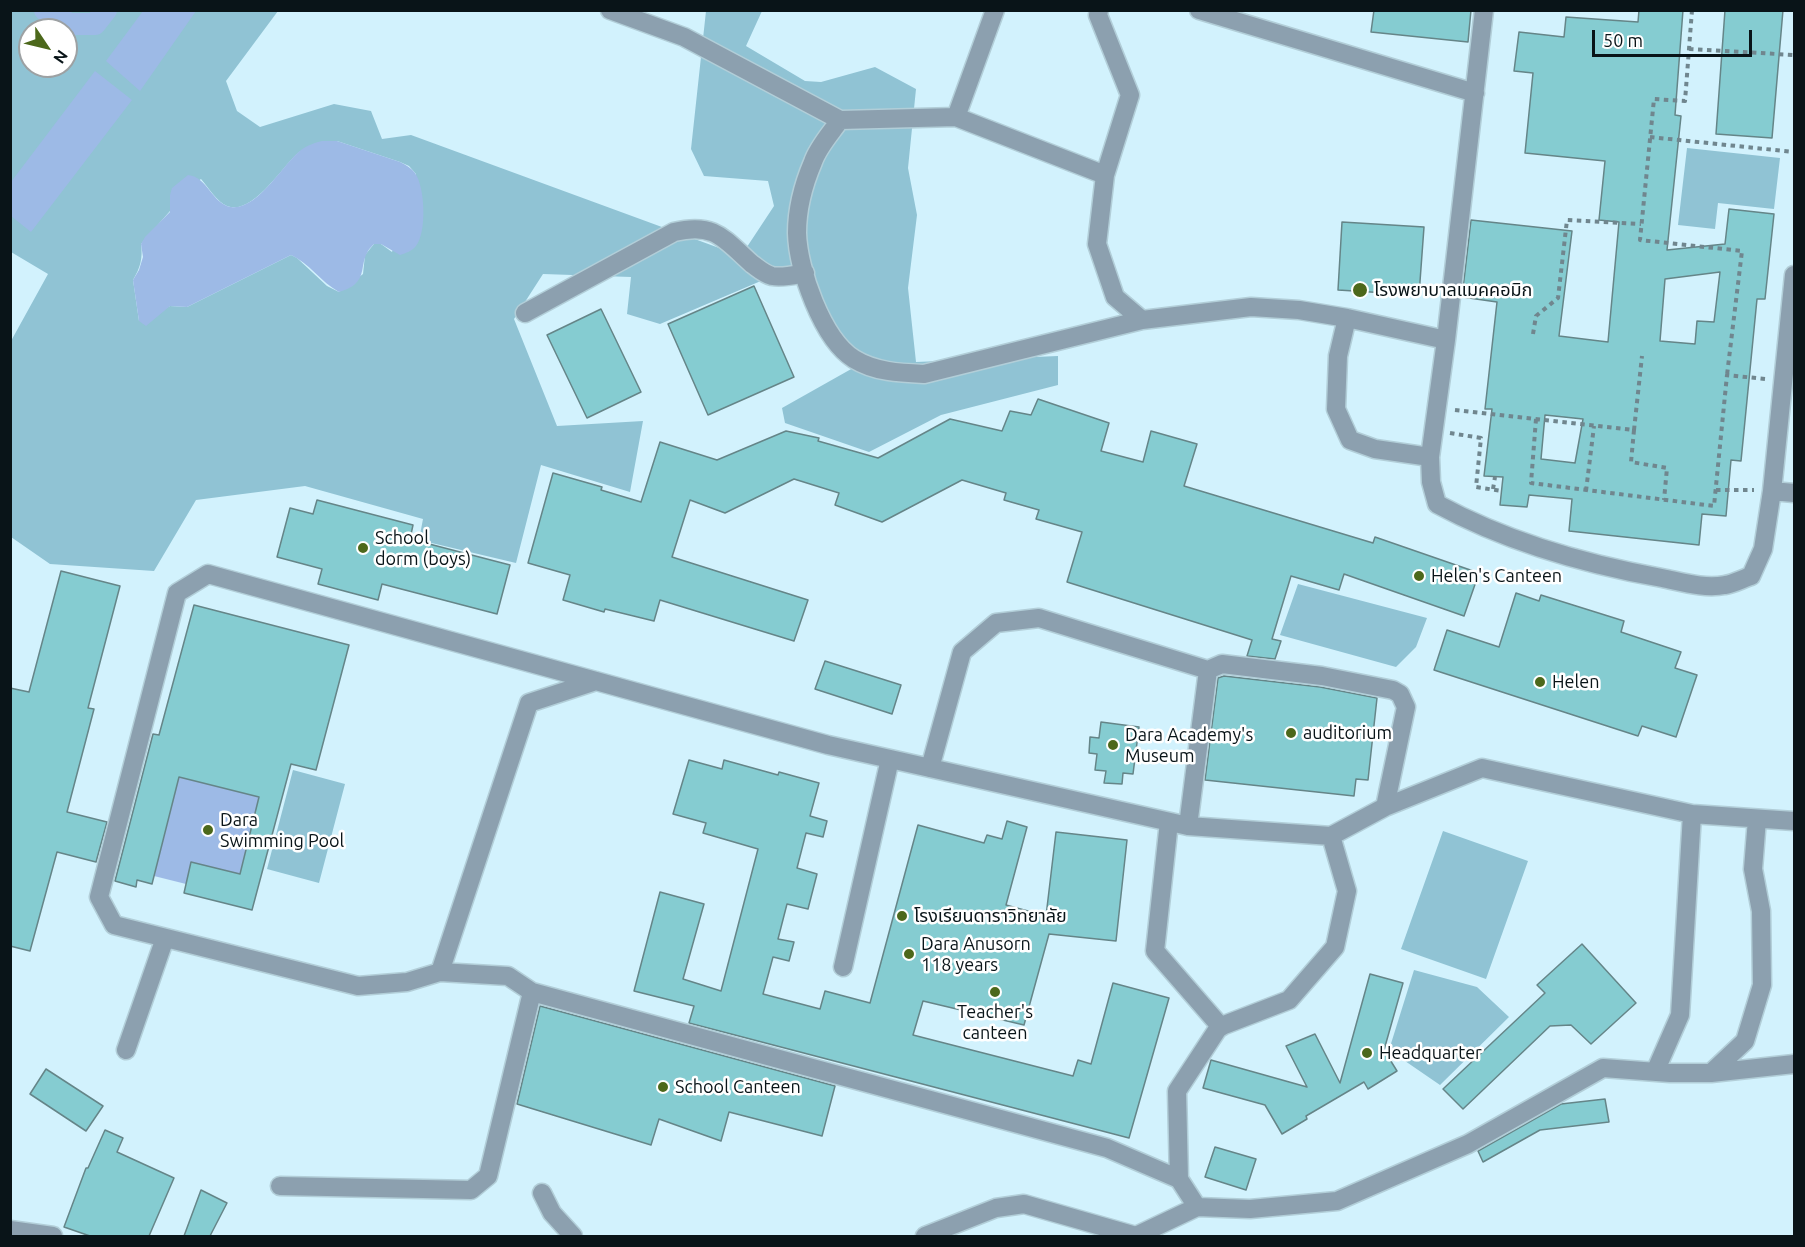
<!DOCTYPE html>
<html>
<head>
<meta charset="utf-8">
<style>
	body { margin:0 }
	#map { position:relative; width:1805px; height:1247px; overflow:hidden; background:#d2f2fd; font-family:Ubuntu,sans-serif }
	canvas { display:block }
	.frame { position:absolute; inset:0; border:12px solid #091418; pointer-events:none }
	.north { position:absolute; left:18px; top:18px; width:60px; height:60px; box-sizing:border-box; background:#fff; border:2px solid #9da1a3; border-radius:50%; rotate:125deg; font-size:16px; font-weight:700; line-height:24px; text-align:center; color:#091418 }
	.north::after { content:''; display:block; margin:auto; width:21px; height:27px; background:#4c681b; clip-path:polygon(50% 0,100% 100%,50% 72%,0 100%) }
	.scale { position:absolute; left:1592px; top:30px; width:160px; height:27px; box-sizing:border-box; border:3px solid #091418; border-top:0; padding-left:8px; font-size:18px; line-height:21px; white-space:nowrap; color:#091418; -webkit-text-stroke:4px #fff; paint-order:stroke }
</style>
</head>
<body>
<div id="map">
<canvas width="1805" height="1247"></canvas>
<div class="frame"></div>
<div class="north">N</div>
<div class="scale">50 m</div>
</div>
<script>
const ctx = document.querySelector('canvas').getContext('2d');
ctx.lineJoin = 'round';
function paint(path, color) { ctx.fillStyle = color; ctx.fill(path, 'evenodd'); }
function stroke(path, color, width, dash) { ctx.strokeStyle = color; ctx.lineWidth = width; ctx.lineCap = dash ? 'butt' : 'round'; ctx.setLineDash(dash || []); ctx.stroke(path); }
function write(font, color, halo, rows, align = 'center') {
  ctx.font = font + ' Ubuntu,"Noto Sans Thai",sans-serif'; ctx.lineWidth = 5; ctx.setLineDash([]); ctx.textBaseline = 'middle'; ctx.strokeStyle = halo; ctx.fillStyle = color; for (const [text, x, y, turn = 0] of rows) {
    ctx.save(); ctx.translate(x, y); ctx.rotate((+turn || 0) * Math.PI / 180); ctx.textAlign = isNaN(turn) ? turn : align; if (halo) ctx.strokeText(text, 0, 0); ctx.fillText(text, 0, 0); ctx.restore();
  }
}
paint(new Path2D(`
	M 11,11 L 278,11 L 226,81 L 237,111 L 260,127 L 334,104 L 371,111 L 382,139 L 411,135 L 741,256 L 774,206 L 768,181 L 704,176 L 691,149 L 706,11 L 762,11 L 746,46 L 805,81 L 821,82 L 875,67 L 916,89 L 908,168 L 917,215 L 908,288 L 916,362 L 1058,356 L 1058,385 L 941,415 L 869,452 L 785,423 L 782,408 L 853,368 L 796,266 L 660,324 L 627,314 L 631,277 L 543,274 L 514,319 L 557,426 L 643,421 L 630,492 L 541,465 L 516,563 L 419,540 L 423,519 L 305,486 L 196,500 L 154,571 L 50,564 L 11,537 L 11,341 L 48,274 L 11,252 ZM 30,30 L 66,30 L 66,66 L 30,66 ZM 337,141 L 400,162 L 409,166 L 416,174 L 392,252 L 381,244 L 374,244 L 365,255 L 363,274 L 339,292 L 327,286 L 297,258 L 291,255 L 187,307 L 170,306 L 139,321 L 133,280 C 140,268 143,259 141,244 L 170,211 L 171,201 L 201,179 C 208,187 217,202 227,206 C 252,216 281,168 298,153 C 307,146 326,144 337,141 Z
	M 1687,148 L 1780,158 L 1774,209 L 1718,203 L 1715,229 L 1678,225 Z
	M 1298,584 L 1427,618 L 1416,647 L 1396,667 L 1280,635 Z
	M 293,770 L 345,784 L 319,883 L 267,869 Z
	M 1443,831 L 1528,861 L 1486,979 L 1401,949 Z
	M 1414,970 L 1477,987 L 1509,1017 L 1440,1085 L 1389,1050 Z`), '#90c3d4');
paint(new Path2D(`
	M 143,11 L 196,11 L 140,91 L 106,61 Z
	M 95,71 L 132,100 L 31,232 L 11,216 L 11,182 Z
	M 322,141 L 337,141 L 400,162 C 406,165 411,168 415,173 C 425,187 427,232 416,246 C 412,251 406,253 400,255 L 381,244 L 374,244 C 354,262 374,282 339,292 C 321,282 309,263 291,255 L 187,307 L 170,306 L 146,326 L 139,321 L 133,280 L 139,270 L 143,257 L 141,244 L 145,237 L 170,212 L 170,195 L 172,188 L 188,175 C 208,177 212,204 231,207 C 257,211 283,164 301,150 C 308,145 314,143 322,141 Z
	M 179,777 L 259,797 L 240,874 L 191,863 L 186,884 L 154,876 Z`), '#9dbae6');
stroke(new Path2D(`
	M 45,10 L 70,24 L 95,24 L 106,10`), '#9dbae6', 22);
const building = new Path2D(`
	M 1374,10 L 1471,10 L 1468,42 L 1371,32 Z
	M 1639,10 L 1683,10 L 1675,115 L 1681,116 L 1667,250 L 1725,244 L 1729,209 L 1774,214 L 1765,299 L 1757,299 L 1741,461 L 1731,460 L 1726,516 L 1702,514 L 1699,545 L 1569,531 L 1572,499 L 1529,495 L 1527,507 L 1500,505 L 1503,477 L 1484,476 L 1492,409 L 1485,409 L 1497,302 L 1462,297 L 1471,220 L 1572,231 L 1559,336 L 1608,342 L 1619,222 L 1599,220 L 1605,161 L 1525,153 L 1533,73 L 1514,71 L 1519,32 L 1564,37 L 1566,17 L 1638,22 ZM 1720,272 L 1714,322 L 1697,321 L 1695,344 L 1660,341 L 1665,279 ZM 1545,415 L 1583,419 L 1575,463 L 1541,459 Z
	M 1725,10 L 1783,10 L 1772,138 L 1716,134 Z
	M 1342,222 L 1424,227 L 1419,295 L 1338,290 Z
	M 754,286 L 794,377 L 708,415 L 668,324 Z
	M 601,309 L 641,392 L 587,418 L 547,335 Z
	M 1038,399 L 1109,423 L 1101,451 L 1143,462 L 1151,431 L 1197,444 L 1184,486 L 1373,543 L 1375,537 L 1479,573 L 1464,616 L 1344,574 L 1339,590 L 1291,576 L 1272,639 L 1281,641 L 1275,659 L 1247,656 L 1252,640 L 1067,582 L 1082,532 L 1036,519 L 1039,510 L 1004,500 L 1006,493 L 962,480 L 882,522 L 835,505 L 839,493 L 794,479 L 725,513 L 690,500 L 672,557 L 808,600 L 794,641 L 660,600 L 654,621 L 605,609 L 604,612 L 563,600 L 570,575 L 528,563 L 553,473 L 602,487 L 601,490 L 641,502 L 660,442 L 717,460 L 786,431 L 819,438 L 818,441 L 878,458 L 950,419 L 1002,431 L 1010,411 L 1031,415 Z
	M 317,500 L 413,525 L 410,539 L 510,565 L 497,614 L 382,584 L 378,600 L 318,584 L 322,569 L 277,557 L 290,508 L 313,514 Z
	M 61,571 L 120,586 L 88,708 L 94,709 L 67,812 L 107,822 L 96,862 L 57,852 L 30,951 L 10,946 L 10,688 L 29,692 Z
	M 1516,593 L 1539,601 L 1541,595 L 1624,621 L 1621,632 L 1681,652 L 1675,668 L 1697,675 L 1676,737 L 1642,726 L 1638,736 L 1434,670 L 1447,630 L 1499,647 Z
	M 194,605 L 349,645 L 316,770 L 291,764 L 252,910 L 184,893 L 191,862 L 240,874 L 259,797 L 179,777 L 152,884 L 137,880 L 136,887 L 115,881 L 153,734 L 159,735 Z
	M 825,661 L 901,685 L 892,714 L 815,689 Z
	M 1224,676 L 1320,687 L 1377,698 L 1368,780 L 1356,779 L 1354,796 L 1205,780 L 1218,678 Z
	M 1101,722 L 1139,727 L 1133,774 L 1123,773 L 1122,784 L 1104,783 L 1106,771 L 1095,770 L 1097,754 L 1089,753 L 1090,737 L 1099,738 Z
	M 689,760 L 722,769 L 724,760 L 778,775 L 779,772 L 819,783 L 810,816 L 827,821 L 823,837 L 806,833 L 797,868 L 817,874 L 808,909 L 787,904 L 778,939 L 794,942 L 789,961 L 773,957 L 763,994 L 820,1009 L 825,991 L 870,1003 L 918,825 L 984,843 L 987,835 L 1002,839 L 1007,821 L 1027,827 L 1006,905 L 1046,916 L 1056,832 L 1127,840 L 1116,941 L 1049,934 L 1024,1025 L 923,1001 L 913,1035 L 1073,1076 L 1078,1060 L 1091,1064 L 1113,983 L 1169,998 L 1129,1138 L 689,1023 L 694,1006 L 634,991 L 660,892 L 704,904 L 683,979 L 721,991 L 758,849 L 703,833 L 706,823 L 673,814 Z
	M 1582,944 L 1636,1003 L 1591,1044 L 1571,1025 L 1550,1026 L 1463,1109 L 1443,1089 L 1545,993 L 1537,985 Z
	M 1370,974 L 1403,983 L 1384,1050 L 1397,1071 L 1368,1089 L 1364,1082 L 1306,1116 L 1307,1119 L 1282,1134 L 1265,1105 L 1203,1088 L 1211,1060 L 1307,1087 L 1286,1046 L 1315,1034 L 1340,1083 Z
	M 540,1006 L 835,1086 L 822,1136 L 729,1112 L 721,1141 L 659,1119 L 651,1145 L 517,1104 Z
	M 46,1069 L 103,1106 L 86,1131 L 30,1094 Z
	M 1605,1099 L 1609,1122 L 1540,1130 L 1483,1162 L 1478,1151 L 1561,1104 Z
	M 105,1130 L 123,1138 L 117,1152 L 174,1178 L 149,1236 L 90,1236 L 64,1227 L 86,1168 L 88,1168 Z
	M 1215,1147 L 1256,1159 L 1246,1190 L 1205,1177 Z
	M 201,1190 L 227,1203 L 210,1236 L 184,1236 Z`);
paint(building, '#85ccd1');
stroke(building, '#658588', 1.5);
const minor = new Path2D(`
	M 610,10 L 684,37 L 840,120 L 956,117 L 1105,175
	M 1099,10 L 1098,15 L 1130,95 L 1105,175 L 1097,244 L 1115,297 L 1142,320 L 1251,307 L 1299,310 L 1347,318 L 1446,340
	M 1199,10 L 1475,93
	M 1484,10 L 1446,340 L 1430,457 L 1431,482 L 1437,504 C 1507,542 1584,564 1662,578 C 1682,582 1704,589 1725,585 C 1733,584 1742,579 1751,576 L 1763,549 L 1772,491 L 1794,275
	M 956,117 L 995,10
	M 840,120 C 831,133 818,147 813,162 C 804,183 797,210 797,233 C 798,269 822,339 854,359 C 875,372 900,373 924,374 L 1142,320
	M 525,313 L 674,232 C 715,222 724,239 752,264 C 758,268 764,274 772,276 C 783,278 794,275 805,273
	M 1347,318 L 1338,356 L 1336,409 L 1350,440 L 1375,449 L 1430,457
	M 1772,491 L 1794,493
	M 930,768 L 962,652 L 996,623 L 1039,618 L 1208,670
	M 1169,822 L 1155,951 L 1221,1027
	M 1188,826 L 1208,670 L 1222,664 L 1322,676 L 1393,690 L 1400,694 L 1406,707 L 1385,807
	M 843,967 L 890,759
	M 440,972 L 529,703 L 596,681
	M 126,1050 L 165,938
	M 1655,1072 L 1680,1015 L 1692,814
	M 1711,1073 L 1794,1064
	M 1179,1179 L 1107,1148 L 532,992 L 508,976 L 440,972 L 407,982 L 358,986 L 114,925 L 99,897 L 177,593 L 208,574 L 828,745 L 1188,826 L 1331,836 L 1385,807 L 1482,768 L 1692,814 L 1794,821
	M 280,1186 L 471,1190 L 488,1176 L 532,992
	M 542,1193 L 552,1213 L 573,1236
	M 1197,1207 L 1179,1179 L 1177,1091 L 1219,1027 L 1289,1000 L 1335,947 L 1347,891 L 1331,836
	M 10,1230 L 53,1236
	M 925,1236 L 996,1208 L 1024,1204 L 1136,1236
	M 1136,1236 L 1197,1207 L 1250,1209 L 1337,1201 L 1468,1144 L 1603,1068 L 1670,1073 L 1711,1073 L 1745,1041 L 1762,985 L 1761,911 L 1753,869 L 1757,819`);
stroke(minor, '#b2ced8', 21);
stroke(new Path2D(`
	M 1692,10 L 1685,101 L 1654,99 L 1640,240 L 1742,251 L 1727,375
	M 1689,49 L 1794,55
	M 1650,137 L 1794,152
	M 1533,334 L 1536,316 L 1558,298 L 1567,220 L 1641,224
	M 1455,410 L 1634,430 L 1642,356
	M 1536,419 L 1531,483 L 1714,506 L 1727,375 L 1765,379
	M 1634,430 L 1631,462 L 1667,468 L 1664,500
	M 1450,433 L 1481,438 L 1476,487 L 1502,491
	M 1493,489 L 1495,477
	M 1716,490 L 1754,490
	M 1586,491 L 1594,426`), '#70868e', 4, [4.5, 4.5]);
stroke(minor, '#8ca0af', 18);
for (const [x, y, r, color] of [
	[1360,290,8,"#4c681b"],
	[363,548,6,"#4c681b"],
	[1419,576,6,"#4c681b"],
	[1540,682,6,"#4c681b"],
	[1291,733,6,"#4c681b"],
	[1113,745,6,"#4c681b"],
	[208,830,6,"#4c681b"],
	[902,916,6,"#4c681b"],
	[909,954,6,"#4c681b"],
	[995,992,6,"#4c681b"],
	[1367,1053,6,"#4c681b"],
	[663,1087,6,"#4c681b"]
]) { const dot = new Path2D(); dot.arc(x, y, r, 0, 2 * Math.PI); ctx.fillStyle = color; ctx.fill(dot); stroke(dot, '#fff', 2); }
write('18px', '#091418', '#fff', [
	["โรงพยาบาลแมคคอมิก",1374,290],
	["School",375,538],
	["dorm (boys)",375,559],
	["Helen's Canteen",1431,576],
	["Helen",1552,682],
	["auditorium",1303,733],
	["Dara Academy's",1125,735],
	["Museum",1125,756],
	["Dara",220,820],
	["Swimming Pool",220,841],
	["โรงเรียนดาราวิทยาลัย",914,916],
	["Dara Anusorn",921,944],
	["118 years",921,965],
	["Teacher's",995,1012,"center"],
	["canteen",995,1033,"center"],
	["Headquarter",1379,1053],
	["School Canteen",675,1087]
], 'left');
</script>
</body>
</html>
